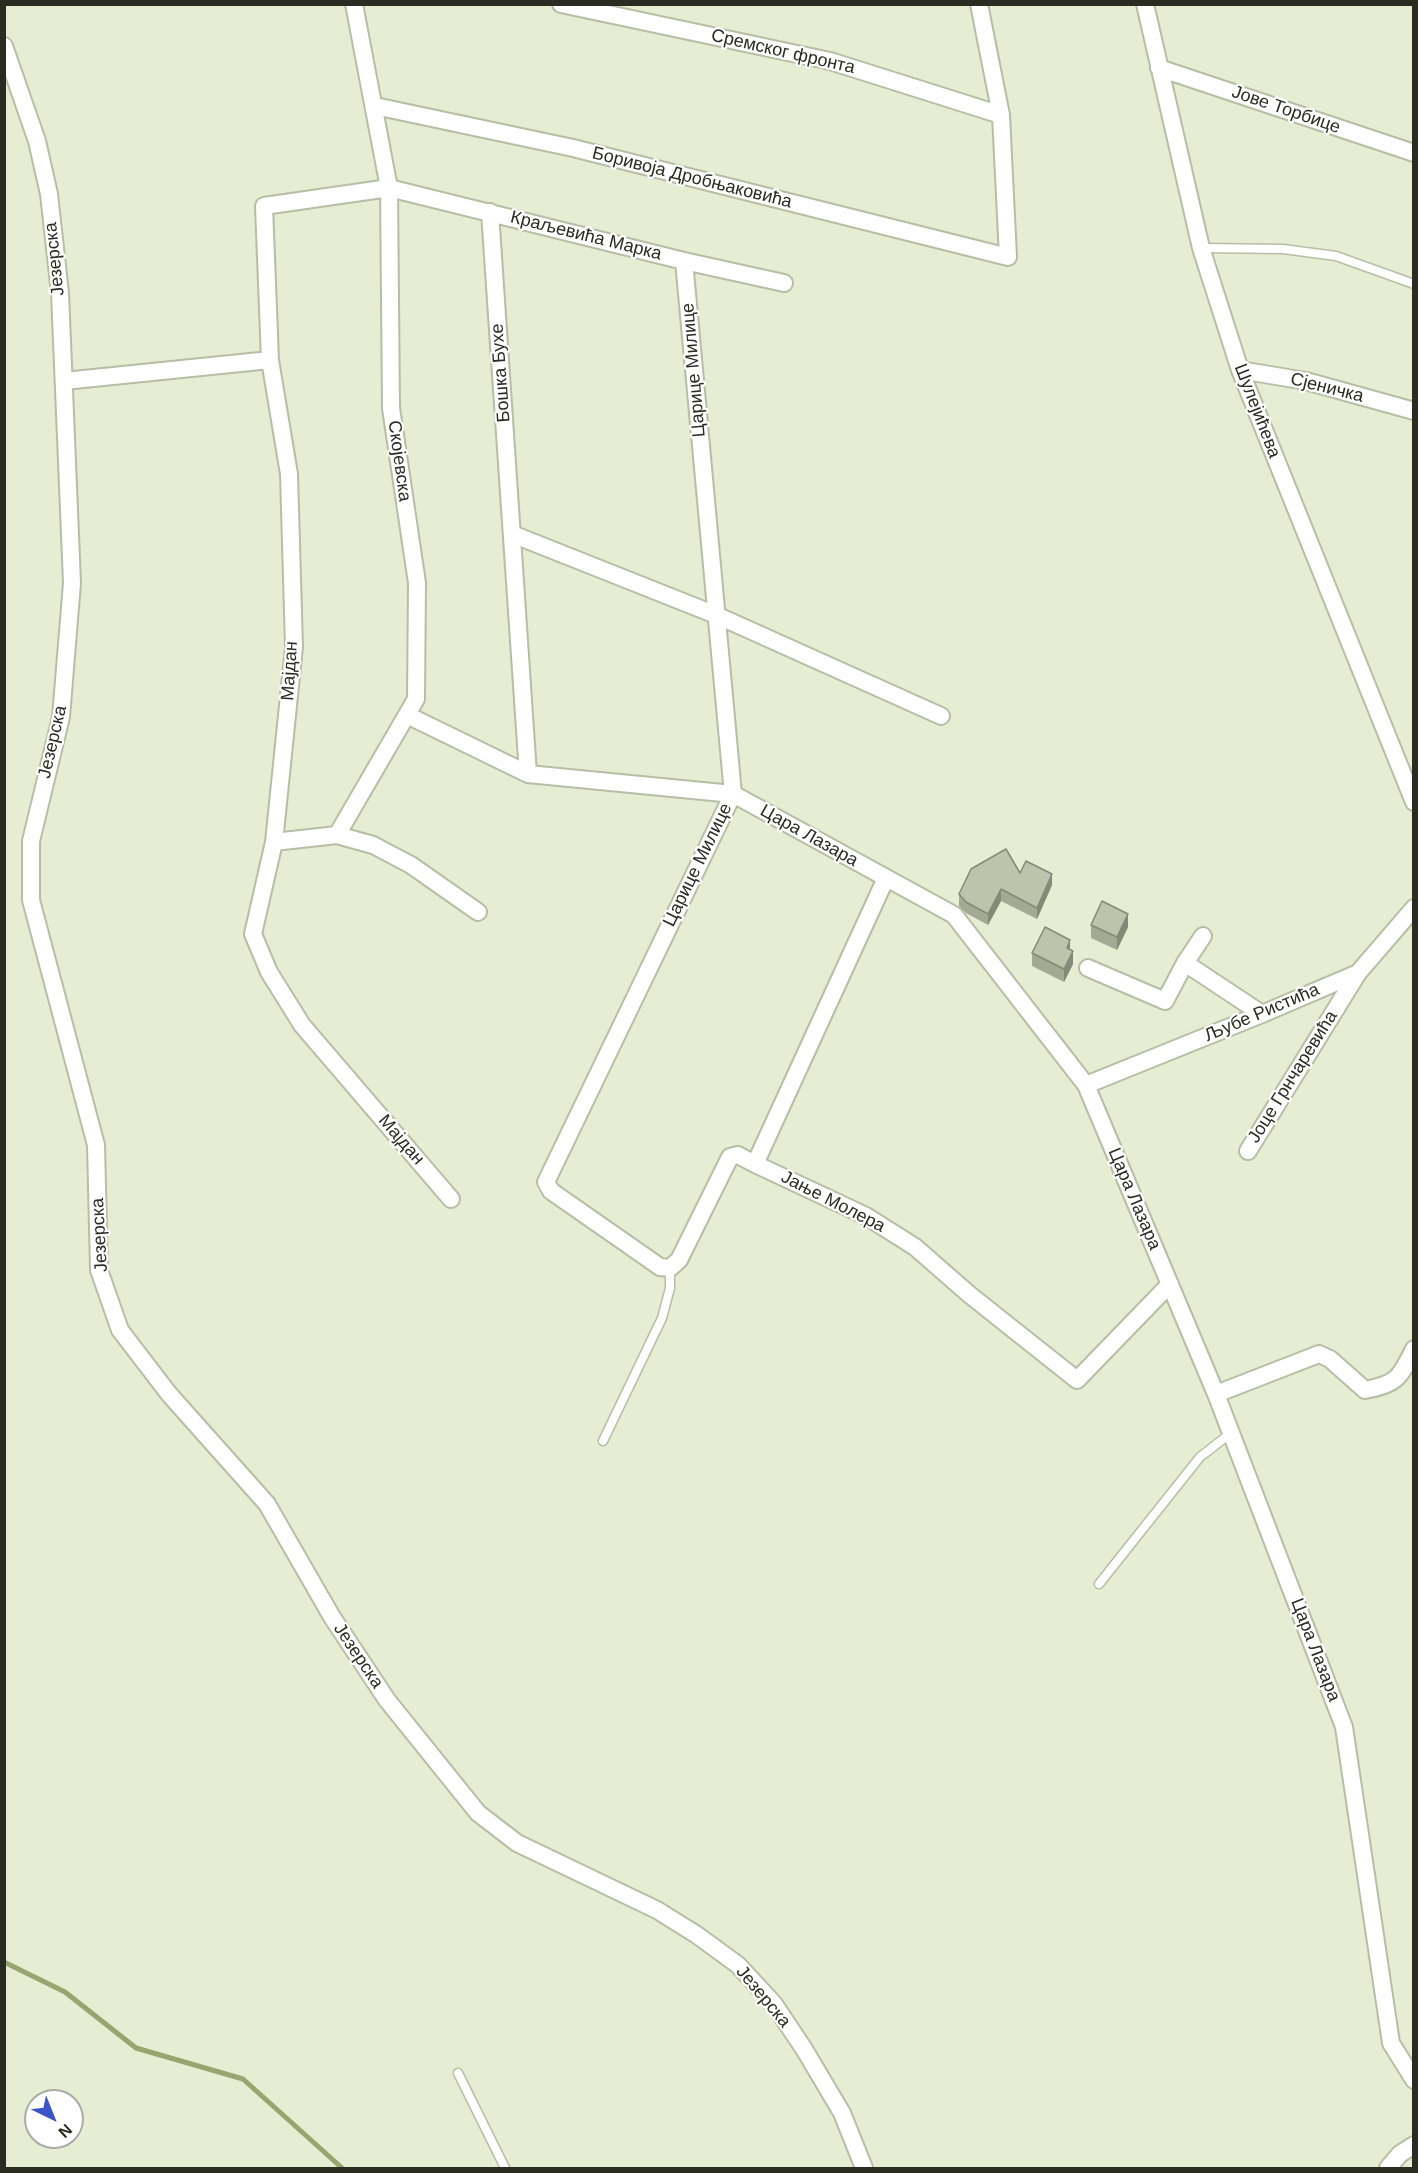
<!DOCTYPE html>
<html>
<head>
<meta charset="utf-8">
<style>
	body { margin:0 }
	#map { position:relative; width:1418px; height:2173px; overflow:hidden; background:#e6edd3; font-family:Arial,sans-serif }
	canvas { display:block }
	.frame { position:absolute; inset:0; border:6px solid #2a2c22; pointer-events:none }
	.north { position:absolute; left:24px; top:2089px; width:60px; height:60px; box-sizing:border-box; background:#fff; border:2px solid #aaaba7; border-radius:50%; rotate:137deg; font-size:16px; font-weight:700; line-height:24px; text-align:center; color:#2a2c22 }
	.north::after { content:''; display:block; margin:auto; width:21px; height:27px; background:#3c54c6; clip-path:polygon(50% 0,100% 100%,50% 72%,0 100%) }
</style>
</head>
<body>
<div id="map">
<canvas width="1418" height="2173"></canvas>
<div class="frame"></div>
<div class="north">N</div>
</div>
<script>
const ctx = document.querySelector('canvas').getContext('2d');
ctx.lineJoin = 'round';
function stroke(path, color, width, dash) { ctx.strokeStyle = color; ctx.lineWidth = width; ctx.lineCap = dash ? 'butt' : 'round'; ctx.setLineDash(dash || []); ctx.stroke(path); }
function paint(path, color) { ctx.fillStyle = color; ctx.fill(path, 'evenodd'); }
function write(font, color, halo, rows, align = 'center') {
  ctx.font = font + ' Arial,sans-serif'; ctx.lineWidth = 4.5; ctx.setLineDash([]); ctx.textBaseline = 'middle'; ctx.strokeStyle = halo; ctx.fillStyle = color; for (const [text, x, y, turn = 0] of rows) {
    ctx.save(); ctx.translate(x, y); ctx.rotate((+turn || 0) * Math.PI / 180); ctx.textAlign = isNaN(turn) ? turn : align; if (halo) ctx.strokeText(text, 0, 0); ctx.fillText(text, 0, 0); ctx.restore();
  }
}
stroke(new Path2D(`
	M 4,1962 L 65,1992 L 136,2048 L 243,2079 L 342,2168`), '#98a56f', 5);
const service = new Path2D(`
	M 1201,248 L 1283,249 L 1336,256 L 1414,284
	M 603,1441 L 662,1318 L 670,1288 L 670,1268
	M 1099,1584 L 1200,1457 L 1231,1433
	M 458,2073 L 505,2168`);
const minor = new Path2D(`
	M 979,4 L 1001,115
	M 1145,4 L 1201,248 L 1240,370 L 1414,802
	M 4,46 L 37,141 L 49,194 L 60,293 L 72,583 L 61,717 L 31,841 L 31,900 L 96,1145 L 99,1270 L 120,1330 L 169,1394 L 267,1504 L 332,1617 L 387,1700 L 478,1813 L 517,1843 L 657,1910 L 697,1935 L 738,1965 L 774,2004 L 804,2049 L 842,2113 L 864,2168
	M 1159,68 L 1414,153
	M 375,106 L 573,148 L 1008,257 L 1001,115 L 830,61 L 561,4
	M 490,212 L 528,774
	M 684,261 L 733,794 L 546,1182 L 551,1191 L 660,1267 L 670,1268 L 679,1260 L 730,1157 L 738,1155 L 755,1164
	M 1240,370 L 1306,381 L 1414,411
	M 64,381 L 270,360
	M 512,534 L 716,615 L 941,716
	M 407,715 L 528,774 L 733,794 L 954,915 L 1086,1085 L 1216,1394 L 1344,1727 L 1391,2043 L 1414,2080
	M 337,835 L 373,845 L 411,865 L 478,912
	M 274,842 L 337,835 L 416,699 L 417,583 L 391,408 L 389,188 L 354,4
	M 886,878 L 755,1164 L 866,1216 L 915,1247 L 970,1295 L 1077,1380 L 1170,1284
	M 1185,963 L 1262,1014
	M 1088,968 L 1165,1001 L 1185,963 L 1203,936
	M 1086,1085 L 1262,1014 L 1358,973 L 1414,908
	M 1248,1151 L 1358,973
	M 451,1199 L 302,1025 L 269,972 L 253,934 L 274,842 L 294,647 L 289,474 L 270,360 L 264,206 L 389,188 L 684,261 L 784,283
	M 1216,1394 L 1319,1354 L 1330,1359 L 1365,1390 C 1398,1384 1400,1377 1414,1349
	M 1388,2168 L 1400,2154 L 1414,2145`);
stroke(service, '#b7bea5', 11);
stroke(minor, '#b7bea5', 20);
stroke(service, '#fff', 8);
stroke(minor, '#fff', 16);
paint(new Path2D(`
	M 1020,873 L 1052,885 L 1037,919 L 1001,901 L 988,925 L 966,913 L 959,906 L 959,894 Z
	M 1091,925 L 1128,927 L 1117,950 L 1091,938 Z
	M 1070,950 L 1073,964 L 1064,982 L 1032,966 L 1032,953 Z`), '#a3a993');
paint(new Path2D(`
	M 1052,874 L 1052,885 L 1037,919 L 1037,908 Z
	M 1001,889 L 1001,901 L 988,925 L 988,914 Z
	M 1128,914 L 1128,927 L 1117,950 L 1117,937 Z
	M 1070,940 L 1070,954 L 1067,948 Z
	M 1073,951 L 1073,964 L 1064,982 L 1064,969 Z`), '#848978');
const building = new Path2D(`
	M 1006,849 L 1020,873 L 1026,861 L 1052,874 L 1037,908 L 1001,889 L 988,914 L 966,902 L 959,894 L 971,869 Z
	M 1102,901 L 1128,914 L 1117,937 L 1091,925 Z
	M 1045,927 L 1070,940 L 1067,948 L 1073,951 L 1064,969 L 1032,953 Z`);
paint(building, '#bdc4ab');
stroke(building, '#848978', 1.5);
write('18px', '#2a2c22', '#fff', [
	["Сремског фронта",783,52,13],
	["Јове Торбице",1286,110,19],
	["Боривоја Дробњаковића",692,178,14],
	["Краљевића Марка",586,236,14],
	["Језерска",55,259,-96],
	["Царице Милице",694,370,-95],
	["Бошка Бухе",501,373,-94],
	["Сјеничка",1327,388,14],
	["Шулејићева",1257,411,69],
	["Скојевска",399,461,82],
	["Мајдан",290,671,-86],
	["Језерска",53,742,-77],
	["Цара Лазара",809,836,29],
	["Царице Милице",698,865,-64],
	["Љубе Ристића",1262,1013,-23],
	["Јоце Грнчаревића",1293,1077,-58],
	["Мајдан",401,1140,49],
	["Цара Лазара",1134,1199,67],
	["Јање Молера",833,1202,27],
	["Језерска",100,1235,-93],
	["Цара Лазара",1315,1650,69],
	["Језерска",358,1656,56],
	["Језерска",763,1997,50]
]);
</script>
</body>
</html>
